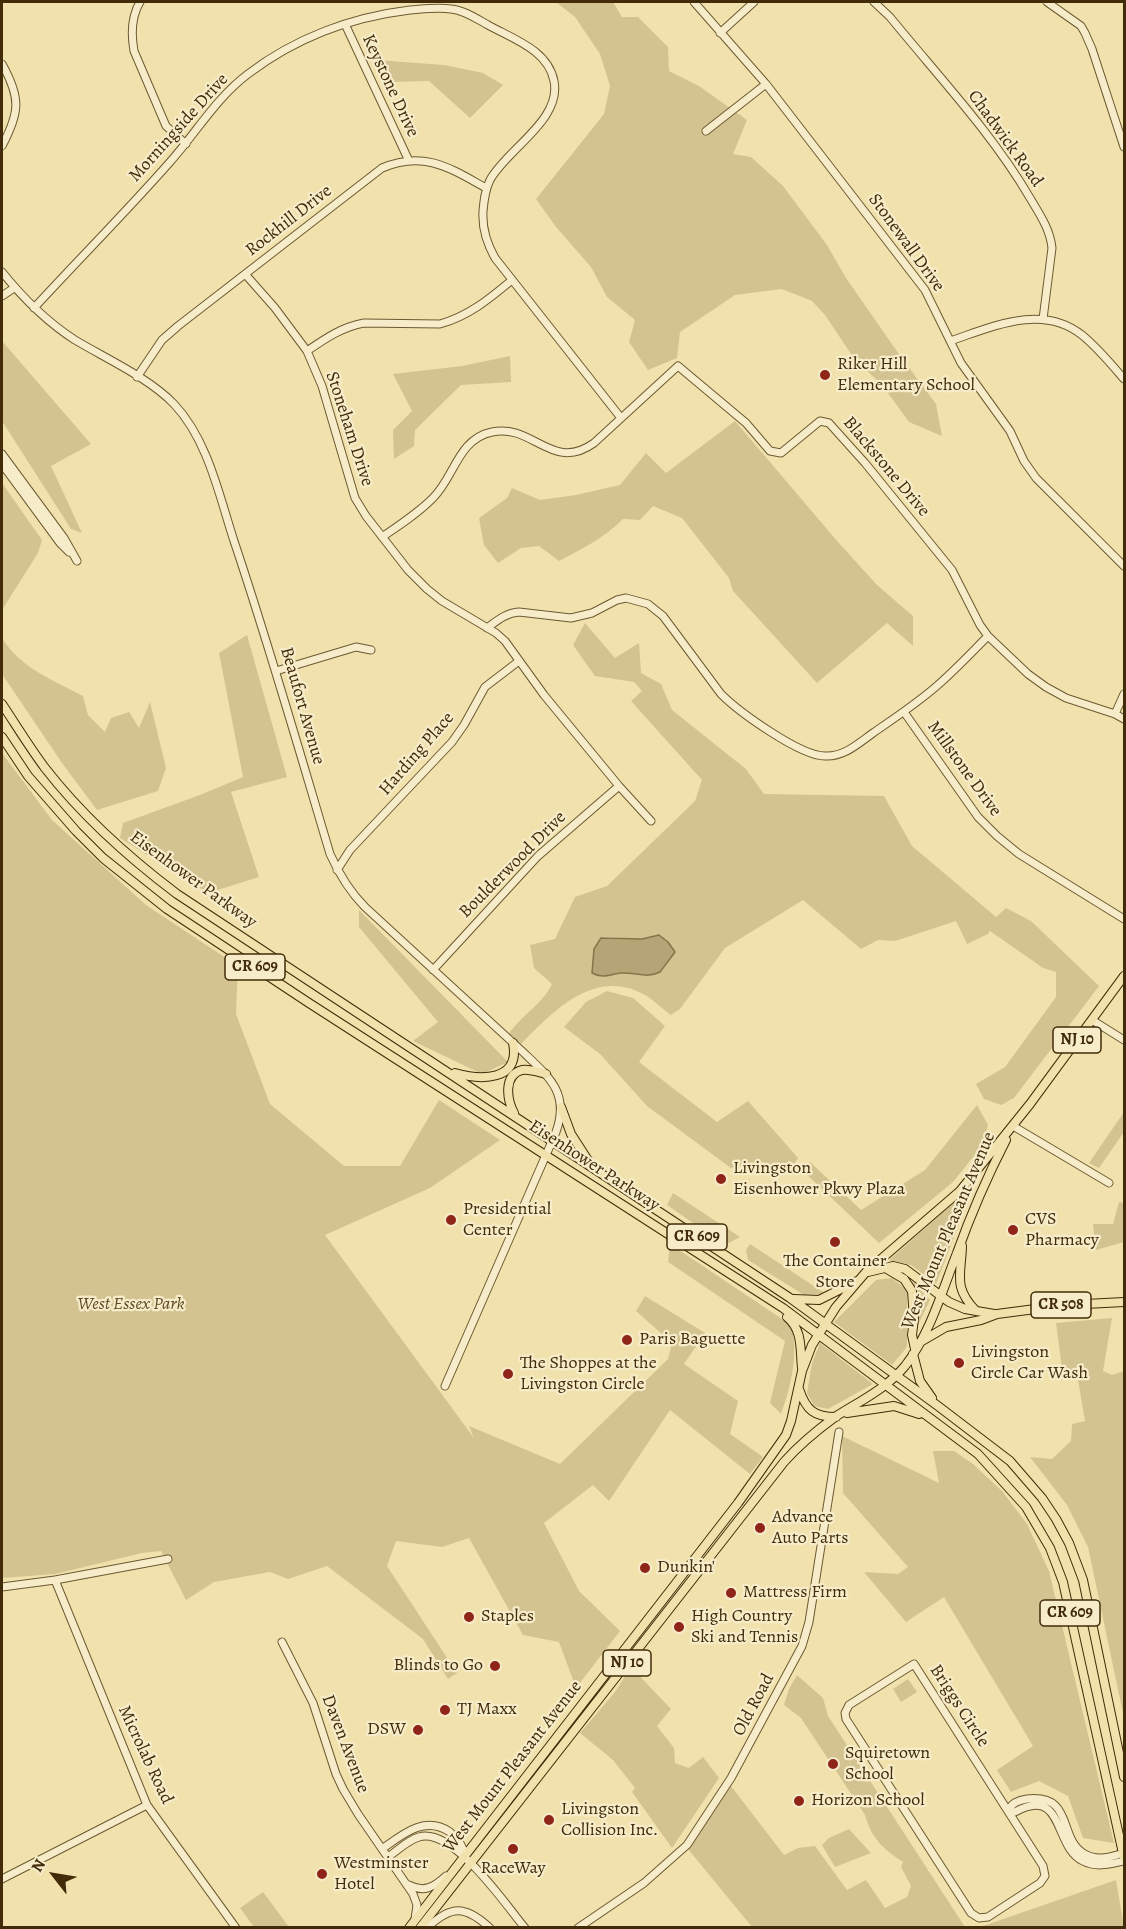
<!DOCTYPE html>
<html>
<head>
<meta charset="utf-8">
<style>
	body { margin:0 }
	#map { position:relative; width:1126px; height:1929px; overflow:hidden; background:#f1e2ad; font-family:Alegreya,serif }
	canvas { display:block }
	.frame { position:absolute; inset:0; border:3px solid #412b08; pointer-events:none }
	.north { position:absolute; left:24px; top:1845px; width:60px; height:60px; -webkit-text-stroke:4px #f6ecca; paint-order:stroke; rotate:301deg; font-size:16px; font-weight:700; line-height:24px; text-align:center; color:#412b08 }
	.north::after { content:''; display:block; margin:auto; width:21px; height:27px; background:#412b08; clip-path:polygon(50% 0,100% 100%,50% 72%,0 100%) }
</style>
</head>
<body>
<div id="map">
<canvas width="1126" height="1929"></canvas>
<div class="frame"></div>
<div class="north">N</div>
</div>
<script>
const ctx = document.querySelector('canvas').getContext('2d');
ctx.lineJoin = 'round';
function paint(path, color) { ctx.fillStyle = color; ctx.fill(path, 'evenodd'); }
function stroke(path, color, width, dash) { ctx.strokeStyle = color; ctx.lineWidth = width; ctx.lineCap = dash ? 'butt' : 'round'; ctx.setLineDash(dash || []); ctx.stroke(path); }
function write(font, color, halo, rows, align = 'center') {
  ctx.font = font + ' Alegreya,serif'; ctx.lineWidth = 4.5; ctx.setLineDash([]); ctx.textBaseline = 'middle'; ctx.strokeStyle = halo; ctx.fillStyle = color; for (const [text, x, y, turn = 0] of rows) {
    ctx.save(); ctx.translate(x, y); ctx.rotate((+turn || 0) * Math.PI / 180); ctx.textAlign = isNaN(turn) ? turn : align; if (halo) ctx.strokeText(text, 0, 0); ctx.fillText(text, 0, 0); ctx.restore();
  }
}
paint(new Path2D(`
	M 556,2 L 613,2 L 622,17 L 638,17 L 668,47 L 669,71 L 699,86 L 747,120 L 733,154 L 751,157 L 783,186 L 827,245 L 846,278 L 896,350 L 936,404 L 942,436 L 909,422 L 882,385 L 853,357 L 825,315 L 812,301 L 782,289 L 735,295 L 680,332 L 677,358 L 648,370 L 629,342 L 635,320 L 607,297 L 591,267 L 556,227 L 536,199 L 604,114 L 610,86 L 600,54 L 575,17 Z
	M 377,60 L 444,65 L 483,73 L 503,85 L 470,118 L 429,81 L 387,82 Z
	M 2,341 L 91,444 L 51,466 L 82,533 L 71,529 L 2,421 Z
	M 510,356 L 511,382 L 461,385 L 415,430 L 414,446 L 394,459 L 393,430 L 412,411 L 393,374 L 462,366 Z
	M 735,421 L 838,542 L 877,585 L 913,616 L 913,646 L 887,623 L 817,683 L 733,591 L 729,578 L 682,518 L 653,506 L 640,520 L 623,519 C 604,538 582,549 559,561 L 539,546 L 521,548 L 498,563 L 484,545 L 479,518 L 507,498 L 512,488 L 540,500 L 576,495 L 620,485 L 646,453 L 666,473 Z
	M 2,483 L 42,540 L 38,553 L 2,610 Z
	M 585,623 L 615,658 L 639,643 L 641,673 L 661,684 L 672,710 L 746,769 L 764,794 L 884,796 L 912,846 L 996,917 L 1006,908 L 1031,921 L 1099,986 L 1014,1098 L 1001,1105 L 984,1099 L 976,1084 L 1005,1067 L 1056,997 L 1056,972 L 1043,968 L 990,931 L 988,934 L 967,944 L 956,921 L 895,941 L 878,940 L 861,949 L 803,900 L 725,948 L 680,1009 L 671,1015 C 662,1009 654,1000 645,995 C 594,967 554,1011 521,1044 L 509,1034 C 521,1015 542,1005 552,984 L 534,968 L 530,945 L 555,939 L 575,897 L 607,886 L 695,801 L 702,780 L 631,701 L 642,691 L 634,682 L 595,676 L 573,645 ZM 656,935 L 668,942 L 675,952 L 660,972 L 655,974 L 649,976 L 623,973 L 606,976 L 594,949 L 604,937 L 642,939 Z
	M 247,635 L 287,777 L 231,792 L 259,877 L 208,893 L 120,838 L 123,823 L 200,795 L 243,777 L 219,653 Z
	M 2,638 C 22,669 51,679 83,696 L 88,715 L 105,732 L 111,718 L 129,712 L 139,728 L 150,702 L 166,768 L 158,791 L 97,810 L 62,763 L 2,674 Z
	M 2,753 L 52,820 L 146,905 L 238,966 L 236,1014 L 270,1104 L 344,1166 L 400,1166 L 439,1100 L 500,1140 L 430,1188 L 325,1235 L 474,1438 L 469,1426 L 560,1464 L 668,1359 L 672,1343 L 636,1311 L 645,1296 L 705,1333 L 684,1364 L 738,1401 L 730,1434 L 763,1457 L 750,1474 L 670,1410 L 609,1501 L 593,1485 L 544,1523 L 579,1591 L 620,1631 L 576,1688 L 559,1642 L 523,1635 L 469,1538 L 442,1547 L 396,1541 L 387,1566 L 457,1673 L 448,1679 L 423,1639 L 327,1566 L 288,1579 L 270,1572 L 214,1582 L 186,1600 L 161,1551 L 142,1553 L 55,1574 L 2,1578 Z
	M 359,910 L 508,1062 L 482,1074 L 413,1041 L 438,1022 L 359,927 Z
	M 607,991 L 633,998 L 665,1026 L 639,1062 L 717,1122 L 748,1101 L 798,1158 L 790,1171 L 762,1162 L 731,1168 L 647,1106 L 600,1054 L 564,1027 L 586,1002 Z
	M 977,1105 L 988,1125 L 982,1146 L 953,1182 L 879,1243 L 802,1170 L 810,1162 L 861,1210 L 925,1170 Z
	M 1124,1112 L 1124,1132 L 1099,1168 L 1089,1163 Z
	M 974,1185 L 936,1284 L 911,1265 L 889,1260 Z
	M 673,1193 L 740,1237 L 725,1245 L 667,1205 Z
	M 1119,1202 L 1124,1203 L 1124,1242 L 1096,1250 L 1093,1224 L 1113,1224 Z
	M 670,1244 L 791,1325 C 799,1353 791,1387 781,1414 L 770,1403 L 785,1341 L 668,1262 Z
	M 750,1244 L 826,1294 L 804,1295 L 748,1260 L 746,1250 Z
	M 892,1278 L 907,1290 L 907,1347 L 892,1365 L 834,1322 L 876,1280 Z
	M 912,1280 L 930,1300 L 918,1325 L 918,1297 Z
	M 1112,1318 L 1103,1371 L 1112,1375 L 1124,1371 L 1124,1718 L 1088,1547 L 1067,1505 L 1030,1457 L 1052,1459 L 1071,1441 L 1072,1424 L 1085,1421 L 1077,1374 L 1063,1376 L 1056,1323 Z
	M 820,1343 L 873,1384 L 828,1409 L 814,1406 L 807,1393 L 812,1363 Z
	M 842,1436 L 939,1483 L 933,1451 L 954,1451 L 973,1464 L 1002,1491 L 1027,1524 L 1049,1571 L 1114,1843 L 1083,1838 L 1068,1796 L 1039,1781 L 1011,1792 L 997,1770 L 1033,1746 L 944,1597 L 906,1622 L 864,1572 L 898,1574 L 908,1567 L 843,1493 Z
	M 631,1667 L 671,1709 L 657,1726 L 674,1748 L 675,1763 L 689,1768 L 703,1757 L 719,1778 L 672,1848 L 632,1792 L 635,1788 L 613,1760 L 580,1733 L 615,1692 Z
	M 797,1675 L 823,1698 L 828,1716 L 965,1927 L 752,1927 L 688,1849 L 731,1786 L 784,1855 L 798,1848 L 815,1846 L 847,1890 L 866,1880 L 885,1908 L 907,1897 L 911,1886 L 901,1867 L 903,1862 C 882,1848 872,1839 865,1815 L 801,1718 L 784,1705 L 789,1689 Z
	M 908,1679 L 917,1692 L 901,1702 L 893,1689 Z
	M 849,1829 L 871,1853 L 835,1867 L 822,1845 L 829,1838 Z
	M 1116,1880 L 1124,1927 L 983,1927 L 983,1926 Z
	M 263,1892 L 289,1927 L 254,1927 L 240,1908 Z`), '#d3c391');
const water = new Path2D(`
	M 659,935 L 668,942 L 675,952 L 660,972 C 646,979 636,972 621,973 C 611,974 602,979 592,973 L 594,949 L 601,938 L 642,939 Z`);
paint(water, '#b5a475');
stroke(water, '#877449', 1.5);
const minor = new Path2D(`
	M 140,2 C 131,17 131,34 134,51 L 166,126 L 186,144
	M 694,2 L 766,84 L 925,290 L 961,363 L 1010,431 L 1024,461 L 1036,478 L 1124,566
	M 874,2 L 890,17 C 938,76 992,133 1030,198 C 1040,215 1050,229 1052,248 L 1043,319
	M 1047,2 L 1081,26 L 1085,33 L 1092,49 L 1124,147
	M 345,24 L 409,161
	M 720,33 L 754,2
	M 2,64 C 21,98 20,112 2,146
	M 706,131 L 766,84
	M 2,272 C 23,298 47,322 75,340 C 107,359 149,378 174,404 C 208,440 219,495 234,541 C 269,645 299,750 330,854 C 339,874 349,891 365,907 L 523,1052 C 549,1077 570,1093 556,1132 L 445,1386
	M 245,274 L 275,308 L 307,351 L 322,386 L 355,498 L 366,516 L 408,570 L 427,589 L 442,601 L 496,633 L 505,641 L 544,695 L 619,786 L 651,821
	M 2,296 L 14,288
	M 34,308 C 79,259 126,212 170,162 C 196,133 216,98 248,74 C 295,38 352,17 410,10 C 424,9 438,7 451,9 C 464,10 477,19 488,25 C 513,39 548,50 554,81 C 562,120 507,149 490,180 C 485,190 484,200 483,211 C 482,227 487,244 495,258 L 621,418
	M 950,341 C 992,327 1042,303 1082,335 C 1098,348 1111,364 1124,379
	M 307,351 C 326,338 342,327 364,323 L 440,324 C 469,316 489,299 512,280
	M 137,377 L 162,340 L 178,326 L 382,168 C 424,150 450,168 486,188
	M 2,454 L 64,538 L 77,561
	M 2,464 L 60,543 L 69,552
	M 382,537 C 400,525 418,513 433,498 C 455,476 458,439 492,432 C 533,423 552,473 594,443 L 678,366 L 746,423 L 770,451 L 781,453 L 820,421 L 829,423 L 865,463 L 952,570 L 980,625 L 988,636 L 1028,674 L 1046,687 L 1066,698 L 1115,714 L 1124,719
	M 487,628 C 498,620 506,613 519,612 L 571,618 L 592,613 L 617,600 L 626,598 L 648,604 L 663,616 L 721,694 C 739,712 800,756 825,756 C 844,757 859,743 873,733 C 896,717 919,702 939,684 C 956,669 972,652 988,636
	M 276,671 L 356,647 L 371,650
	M 904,712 L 978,817 L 997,836 L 1019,854 L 1124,919
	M 1115,714 L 1124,694
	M 337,870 L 350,850 L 452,742 L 464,725 L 485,687 L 519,661
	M 433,970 L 538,856 L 619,786
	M 1092,1020 L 1124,1040
	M 1013,1126 L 1109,1183
	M 55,1580 L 147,1805 L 236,1928
	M 2,1587 L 55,1580 L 168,1559
	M 282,1642 L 313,1703 L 336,1774 L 343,1789 L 358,1814 L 413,1894 L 417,1905 L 415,1919
	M 914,1664 L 1043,1866 L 1045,1876 L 1040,1883 L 988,1917 L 979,1918 L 971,1913 L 846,1719 L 845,1713 L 849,1705 Z
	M 1008,1810 C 1012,1803 1019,1800 1027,1799 C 1074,1794 1058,1837 1083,1853 C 1097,1862 1110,1857 1124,1853
	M 1008,1810 L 1015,1812 C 1065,1785 1053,1847 1083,1861 C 1097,1868 1110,1864 1124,1861
	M 382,1849 C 403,1834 425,1815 450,1832 C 458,1838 463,1846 465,1856
	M 388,1857 C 398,1850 408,1840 419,1837 C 453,1827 505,1904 525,1928
	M 2,1879 L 147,1805
	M 409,1885 C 424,1893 434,1887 446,1876
	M 427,1928 C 451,1905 465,1905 490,1928
	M 578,1928 L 644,1883 L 687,1845 L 731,1778 L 802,1646 L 809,1622 L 839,1432`);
const major = new Path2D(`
	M 2,704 C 16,725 30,748 45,768 C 83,817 128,857 177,894 L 790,1298 L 938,1406 L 1010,1461 L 1042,1498 L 1056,1519 L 1069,1543 L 1083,1580 L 1124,1777
	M 2,737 L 28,776 L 76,831 L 103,858 L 167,909 L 309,1003 L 783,1308 L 978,1454 L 1026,1507 L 1050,1548 L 1063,1582 L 1124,1858
	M 455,1073 C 480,1080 521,1082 513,1043
	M 561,1107 L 571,1134 L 589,1162
	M 514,1113 C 507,1100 503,1075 522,1070 C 530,1069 538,1072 546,1074
	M 962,1246 C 961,1276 953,1287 976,1311
	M 887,1269 L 904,1279 L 912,1291 L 914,1319 L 912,1335 L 915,1349
	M 868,1272 L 893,1266 L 905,1269 L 949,1302 L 965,1309 L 994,1314
	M 794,1299 L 819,1300 L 857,1281
	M 787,1317 C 803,1330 800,1350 802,1368
	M 922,1341 L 946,1327 L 981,1320 L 997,1314 L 1066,1305 L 1124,1302
	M 913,1354 L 920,1381 L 932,1398
	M 799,1389 C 806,1410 814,1417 836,1417
	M 847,1413 L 894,1406 L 919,1414
	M 409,1928 L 738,1503 L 786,1435 L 791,1421 L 802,1371 L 812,1345 L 836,1307 L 866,1272 L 960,1191 L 1030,1104 L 1124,976
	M 420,1928 L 784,1462 C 799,1445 816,1431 835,1417 C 860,1401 886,1389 905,1366 C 930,1334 942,1291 957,1253 C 971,1214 987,1177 1006,1140`);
stroke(minor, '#6d5931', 9);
stroke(major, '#412b08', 10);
stroke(minor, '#f6ecca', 7);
stroke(major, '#f1e2ad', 8);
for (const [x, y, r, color] of [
	[825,375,6,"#8f2418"],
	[721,1179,6,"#8f2418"],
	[451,1220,6,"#8f2418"],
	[1013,1230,6,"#8f2418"],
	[835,1242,6,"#8f2418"],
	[627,1340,6,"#8f2418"],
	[959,1363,6,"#8f2418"],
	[508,1374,6,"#8f2418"],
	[760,1528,6,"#8f2418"],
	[645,1568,6,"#8f2418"],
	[731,1593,6,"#8f2418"],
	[469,1617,6,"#8f2418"],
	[679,1627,6,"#8f2418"],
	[495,1666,6,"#8f2418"],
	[445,1710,6,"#8f2418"],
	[418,1730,6,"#8f2418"],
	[833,1764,6,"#8f2418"],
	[799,1801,6,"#8f2418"],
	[549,1820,6,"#8f2418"],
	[513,1849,6,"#8f2418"],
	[322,1874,6,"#8f2418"]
]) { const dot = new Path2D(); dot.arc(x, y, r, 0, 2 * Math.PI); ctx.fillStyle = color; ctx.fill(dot); stroke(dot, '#f6ecca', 2); }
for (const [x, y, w] of [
	[255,967,60],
	[1077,1040,48],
	[697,1237,60],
	[1061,1305,60],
	[1070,1613,60],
	[627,1663,48]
]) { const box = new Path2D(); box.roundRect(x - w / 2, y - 13, w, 26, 4.5); ctx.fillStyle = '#f6ecca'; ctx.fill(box); stroke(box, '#412b08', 1.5); }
write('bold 16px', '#412b08', null, [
	["CR 609",255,967],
	["NJ 10",1077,1040],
	["CR 609",697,1237],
	["CR 508",1061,1305],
	["CR 609",1070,1613],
	["NJ 10",627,1663]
]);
write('18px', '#412b08', '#f6ecca', [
	["Keystone Drive",390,86,65],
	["Morningside Drive",179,128,-48],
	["Chadwick Road",1005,139,54],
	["Rockhill Drive",289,221,-38],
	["Stonewall Drive",906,243,54],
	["Stoneham Drive",349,429,72],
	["Blackstone Drive",886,467,50],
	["Beaufort Avenue",302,706,74],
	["Harding Place",417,754,-49],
	["Millstone Drive",964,769,54],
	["Boulderwood Drive",513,865,-45],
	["Eisenhower Parkway",193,880,36],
	["Eisenhower Parkway",594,1166,33],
	["West Mount Pleasant Avenue",949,1231,-67],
	["Old Road",754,1705,-62],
	["Briggs Circle",959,1706,57],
	["Daven Avenue",345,1744,69],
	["Microlab Road",145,1755,65],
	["West Mount Pleasant Avenue",513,1767,-52]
]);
write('18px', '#412b08', '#f6ecca', [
	["Riker Hill",837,365],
	["Elementary School",837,386],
	["Livingston",733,1169],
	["Eisenhower Pkwy Plaza",733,1190],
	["Presidential",463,1210],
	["Center",463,1231],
	["CVS",1025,1220],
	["Pharmacy",1025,1241],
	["The Container",835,1262,"center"],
	["Store",835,1283,"center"],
	["Paris Baguette",639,1340],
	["Livingston",971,1353],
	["Circle Car Wash",971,1374],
	["The Shoppes at the",520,1364],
	["Livingston Circle",520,1385],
	["Advance",772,1518],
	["Auto Parts",772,1539],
	["Dunkin'",657,1568],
	["Mattress Firm",743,1593],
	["Staples",481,1617],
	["High Country",691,1617],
	["Ski and Tennis",691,1638],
	["Blinds to Go",483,1666,"right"],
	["TJ Maxx",457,1710],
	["DSW",406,1730,"right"],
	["Squiretown",845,1754],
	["School",845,1775],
	["Horizon School",811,1801],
	["Livingston",561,1810],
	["Collision Inc.",561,1831],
	["Westminster",334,1864],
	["Hotel",334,1885],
	["RaceWay",513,1869,"center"]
], 'left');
write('italic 18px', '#5e4923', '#f6ecca', [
	["West Essex Park",131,1305]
]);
</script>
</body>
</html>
